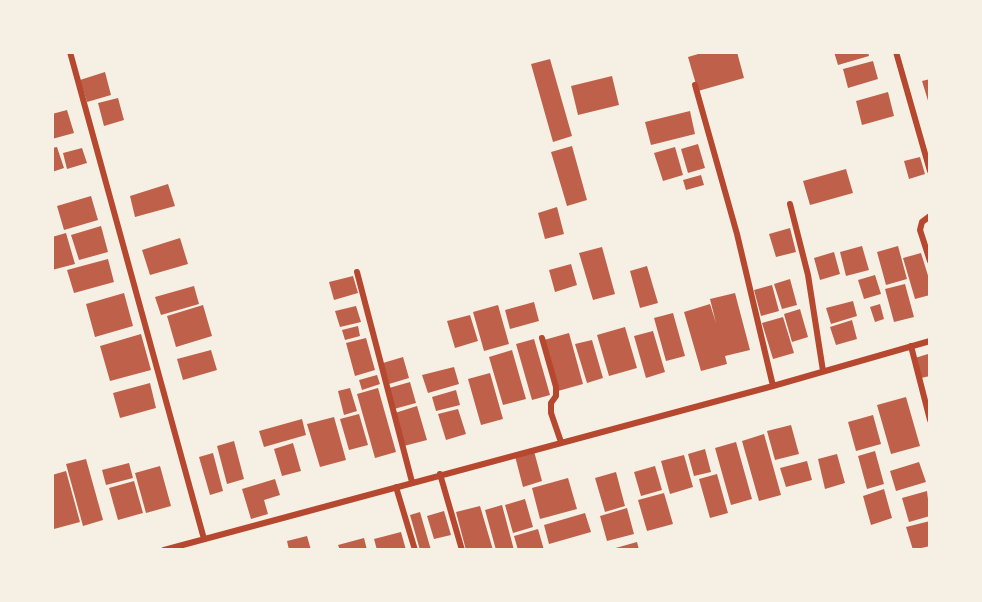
<!DOCTYPE html>
<html>
<head>
<meta charset="utf-8">
<style>
	body { margin:0 }
	#map { position:relative; width:982px; height:602px; overflow:hidden; background:#f6efe4; font-family:"Public Sans",sans-serif }
	canvas { display:block }
	.frame { position:absolute; inset:0; border:54px solid #f6efe4; pointer-events:none }
</style>
</head>
<body>
<div id="map">
<canvas width="982" height="602"></canvas>
<div class="frame"></div>
</div>
<script>
const ctx = document.querySelector('canvas').getContext('2d');
ctx.lineJoin = 'round';
function paint(path, color) { ctx.fillStyle = color; ctx.fill(path, 'evenodd'); }
function stroke(path, color, width, dash) { ctx.strokeStyle = color; ctx.lineWidth = width; ctx.lineCap = dash ? 'butt' : 'round'; ctx.setLineDash(dash || []); ctx.stroke(path); }
paint(new Path2D(`
	M 705,52 L 737,52 L 744,78 L 698,91 L 688,57 Z
	M 834,52 L 868,52 L 869,56 L 838,65 Z
	M 550,59 L 572,136 L 553,142 L 531,64 Z
	M 873,61 L 878,79 L 848,88 L 843,69 Z
	M 105,72 L 111,95 L 87,102 L 80,80 Z
	M 612,76 L 619,105 L 578,115 L 571,86 Z
	M 930,79 L 930,104 L 929,104 L 922,81 Z
	M 888,92 L 894,116 L 862,125 L 856,101 Z
	M 118,98 L 124,120 L 104,126 L 98,103 Z
	M 67,110 L 74,133 L 52,139 L 52,114 Z
	M 690,111 L 695,134 L 651,145 L 645,122 Z
	M 698,144 L 705,168 L 688,173 L 681,149 Z
	M 572,146 L 587,200 L 567,206 L 551,152 Z
	M 57,147 L 64,168 L 52,172 L 52,148 Z
	M 675,147 L 683,175 L 663,181 L 654,153 Z
	M 82,148 L 87,163 L 67,169 L 63,153 Z
	M 920,157 L 925,174 L 909,179 L 904,161 Z
	M 846,169 L 853,193 L 810,205 L 803,181 Z
	M 701,175 L 704,185 L 686,190 L 683,180 Z
	M 168,184 L 175,206 L 135,217 L 130,196 Z
	M 91,196 L 98,220 L 64,230 L 57,206 Z
	M 557,207 L 564,234 L 545,239 L 538,213 Z
	M 101,226 L 108,252 L 79,260 L 71,235 Z
	M 790,228 L 796,252 L 776,257 L 769,234 Z
	M 66,233 L 75,264 L 52,270 L 52,237 Z
	M 180,238 L 188,264 L 150,275 L 142,250 Z
	M 862,246 L 869,270 L 846,276 L 840,252 Z
	M 898,246 L 907,279 L 886,285 L 877,252 Z
	M 602,247 L 615,294 L 593,300 L 579,253 Z
	M 834,252 L 840,274 L 820,280 L 814,258 Z
	M 921,253 L 930,282 L 930,295 L 915,299 L 903,258 Z
	M 108,259 L 114,282 L 74,293 L 67,270 Z
	M 571,264 L 577,285 L 555,292 L 549,270 Z
	M 647,266 L 658,303 L 640,308 L 630,271 Z
	M 875,275 L 881,294 L 864,299 L 858,280 Z
	M 353,276 L 358,293 L 334,300 L 329,282 Z
	M 790,279 L 797,305 L 782,309 L 774,284 Z
	M 905,284 L 914,317 L 894,322 L 885,289 Z
	M 772,285 L 779,311 L 761,316 L 754,290 Z
	M 194,286 L 199,304 L 161,315 L 155,297 Z
	M 124,293 L 133,326 L 95,337 L 86,304 Z
	M 735,293 L 750,350 L 725,356 L 727,364 L 701,371 L 684,312 L 710,304 L 716,323 L 710,299 Z
	M 853,301 L 857,316 L 831,324 L 826,308 Z
	M 534,302 L 539,321 L 510,329 L 505,310 Z
	M 880,304 L 884,319 L 875,322 L 870,307 Z
	M 203,305 L 212,336 L 176,347 L 167,316 Z
	M 498,305 L 509,344 L 484,351 L 473,312 Z
	M 356,306 L 361,322 L 340,327 L 335,311 Z
	M 800,309 L 808,337 L 792,342 L 784,314 Z
	M 673,313 L 685,356 L 666,361 L 654,318 Z
	M 470,315 L 478,341 L 455,348 L 447,321 Z
	M 783,317 L 794,353 L 773,359 L 762,323 Z
	M 852,320 L 857,339 L 836,345 L 830,327 Z
	M 358,326 L 360,336 L 345,340 L 342,330 Z
	M 625,327 L 637,368 L 609,376 L 597,335 Z
	M 653,331 L 665,372 L 646,378 L 634,336 Z
	M 569,333 L 583,384 L 558,391 L 544,340 Z
	M 141,334 L 151,370 L 110,381 L 100,346 Z
	M 366,338 L 375,370 L 355,376 L 346,343 Z
	M 534,339 L 550,395 L 532,400 L 516,344 Z
	M 592,340 L 603,378 L 587,383 L 575,344 Z
	M 211,350 L 217,370 L 183,380 L 177,359 Z
	M 512,350 L 526,399 L 503,405 L 489,357 Z
	M 928,354 L 930,376 L 921,378 L 915,358 Z
	M 403,357 L 409,378 L 389,384 L 383,363 Z
	M 454,367 L 459,384 L 428,393 L 422,375 Z
	M 490,373 L 503,419 L 481,425 L 468,379 Z
	M 377,375 L 380,384 L 362,390 L 359,380 Z
	M 410,382 L 416,403 L 394,409 L 389,388 Z
	M 150,383 L 156,408 L 120,418 L 113,393 Z
	M 350,388 L 357,411 L 344,415 L 338,391 Z
	M 378,388 L 396,452 L 375,458 L 357,394 Z
	M 456,390 L 460,405 L 436,411 L 432,397 Z
	M 906,397 L 920,446 L 891,454 L 877,405 Z
	M 417,406 L 427,440 L 404,446 L 395,413 Z
	M 458,409 L 466,434 L 446,440 L 438,414 Z
	M 359,414 L 368,445 L 349,450 L 340,419 Z
	M 873,415 L 881,444 L 856,451 L 848,422 Z
	M 334,417 L 346,460 L 320,467 L 307,424 Z
	M 302,419 L 306,435 L 264,447 L 259,431 Z
	M 791,425 L 799,454 L 775,460 L 767,431 Z
	M 764,434 L 781,495 L 759,501 L 742,441 Z
	M 234,441 L 244,479 L 227,484 L 217,446 Z
	M 736,442 L 752,499 L 731,505 L 715,448 Z
	M 293,443 L 301,471 L 282,476 L 274,449 Z
	M 705,449 L 711,472 L 694,476 L 688,454 Z
	M 534,451 L 542,481 L 523,487 L 515,456 Z
	M 875,451 L 884,484 L 867,489 L 858,456 Z
	M 213,453 L 223,491 L 210,495 L 199,457 Z
	M 837,454 L 845,483 L 825,489 L 818,459 Z
	M 684,455 L 693,487 L 670,494 L 661,461 Z
	M 86,459 L 103,520 L 83,526 L 66,464 Z
	M 807,461 L 812,480 L 786,487 L 780,468 Z
	M 919,462 L 926,482 L 896,491 L 890,471 Z
	M 129,463 L 133,478 L 106,485 L 102,470 Z
	M 160,466 L 171,506 L 146,513 L 135,473 Z
	M 655,466 L 662,490 L 641,496 L 634,472 Z
	M 66,471 L 80,522 L 54,529 L 52,475 Z
	M 616,472 L 625,506 L 605,512 L 595,478 Z
	M 717,474 L 728,513 L 710,518 L 699,479 Z
	M 568,478 L 577,509 L 540,519 L 532,488 Z
	M 275,479 L 280,495 L 264,500 L 268,514 L 251,519 L 242,489 Z
	M 134,481 L 143,513 L 118,520 L 109,488 Z
	M 884,489 L 892,518 L 871,525 L 863,496 Z
	M 927,491 L 930,516 L 909,522 L 902,498 Z
	M 664,493 L 673,524 L 647,531 L 638,500 Z
	M 525,499 L 533,527 L 513,533 L 505,505 Z
	M 502,505 L 514,550 L 496,550 L 485,510 Z
	M 480,506 L 493,550 L 466,550 L 456,512 Z
	M 627,508 L 634,534 L 607,541 L 600,516 Z
	M 444,511 L 451,535 L 434,539 L 427,516 Z
	M 420,512 L 431,550 L 420,550 L 410,515 Z
	M 585,513 L 591,532 L 549,544 L 544,525 Z
	M 930,521 L 930,546 L 913,550 L 906,527 Z
	M 538,529 L 544,550 L 518,550 L 514,536 Z
	M 401,532 L 406,550 L 377,550 L 374,539 Z
	M 307,536 L 311,550 L 289,550 L 287,541 Z
	M 364,538 L 367,550 L 340,550 L 338,545 Z
	M 637,542 L 639,550 L 613,550 L 612,549 Z`), '#bf614a');
stroke(new Path2D(`
	M 70,52 L 204,539
	M 896,52 L 930,171
	M 695,85 L 737,234 L 773,386
	M 790,204 L 808,275 L 823,371
	M 930,216 L 922,222 L 920,230 L 930,261
	M 357,272 L 412,482
	M 542,338 L 556,387 L 556,396 L 551,403 L 551,413 L 561,442
	M 911,346 L 930,420
	M 440,474 L 462,550
	M 396,487 L 415,550
	M 164,550 L 773,386 L 930,341`), '#b5482f', 6);
</script>
</body>
</html>
